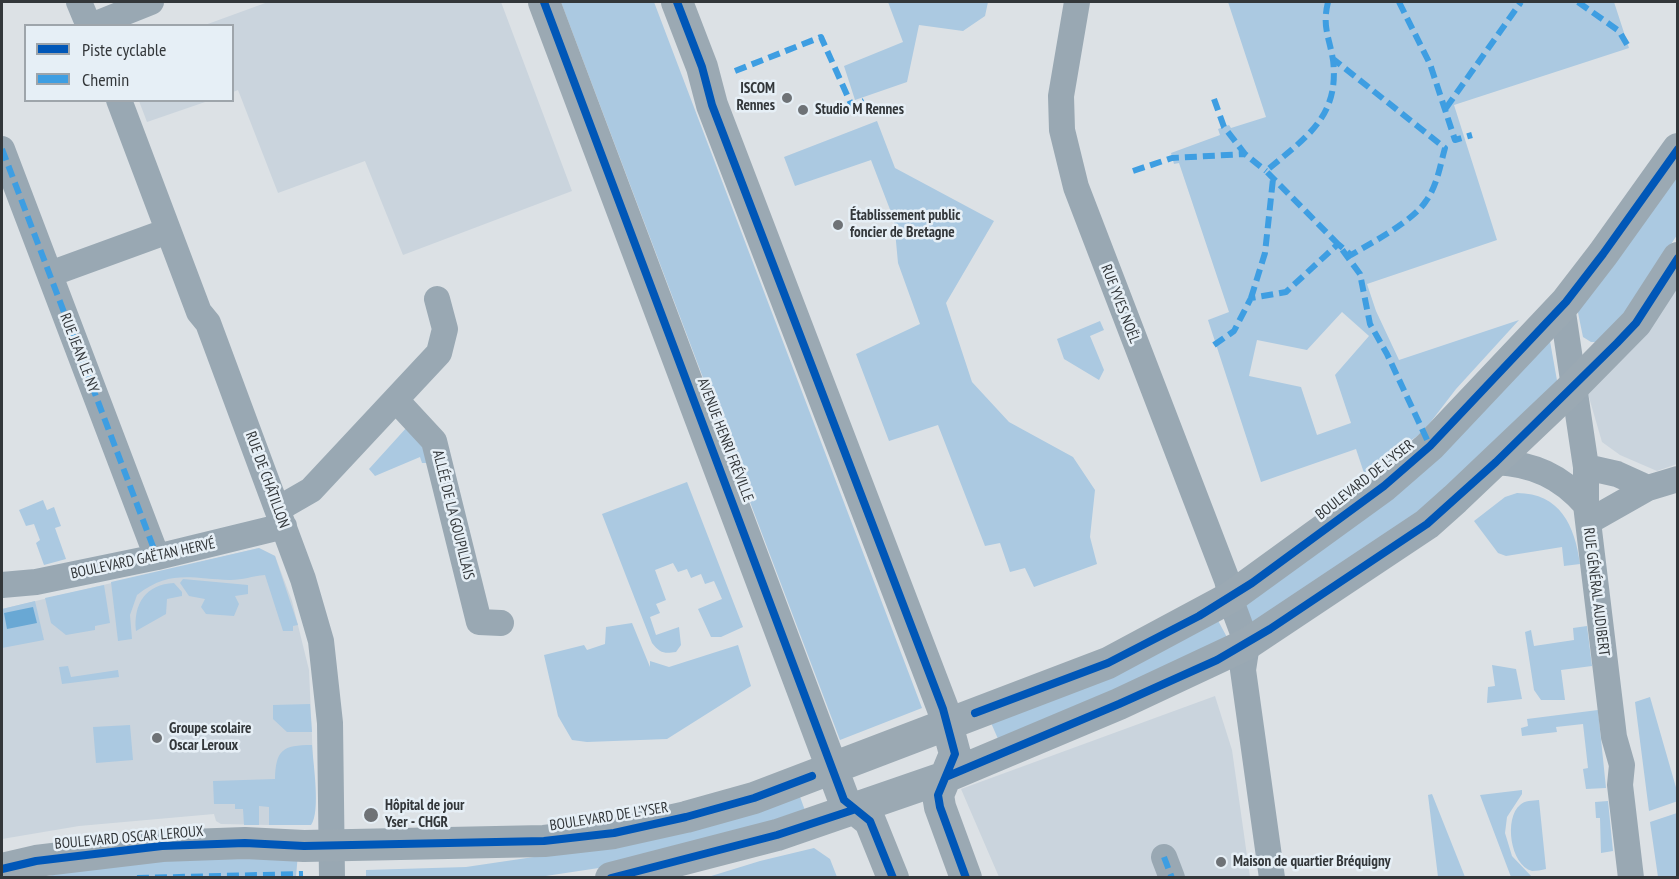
<!DOCTYPE html>
<html>
<head>
<meta charset="utf-8">
<style>
	body { margin:0 }
	#map { position:relative; width:1679px; height:879px; overflow:hidden; background:#dce1e5; font-family:"PT Sans Narrow",sans-serif }
	canvas { display:block }
	.frame { position:absolute; inset:0; border:3px solid #33373a; pointer-events:none }
	.legend { position:absolute; left:24px; top:24px; width:210px; height:78px; box-sizing:border-box; background:#e6eff6; border:2px solid #9ea5ab; margin:0; padding:8px 10px; list-style:none; font-size:18px; color:#33373a }
	.legend li { display:flex; align-items:center; gap:12px; height:30px }
	.legend b { width:30px; border:2px solid #9ea5ab }
</style>
</head>
<body>
<div id="map">
<canvas width="1679" height="879"></canvas>
<div class="frame"></div>
<ul class="legend">
<li><b style="height:8px;background:#0057b8"></b>Piste cyclable</li>
<li><b style="height:8px;background:#3e9ee2"></b>Chemin</li>
</ul>
</div>
<script>
const ctx = document.querySelector('canvas').getContext('2d');
ctx.lineJoin = 'round';
function paint(path, color) { ctx.fillStyle = color; ctx.fill(path, 'evenodd'); }
function stroke(path, color, width, dash) { ctx.strokeStyle = color; ctx.lineWidth = width; ctx.lineCap = dash ? 'butt' : 'round'; ctx.setLineDash(dash || []); ctx.stroke(path); }
function write(font, color, halo, rows, align = 'center') {
  ctx.font = font + ' "PT Sans Narrow",sans-serif'; ctx.lineWidth = 5; ctx.setLineDash([]); ctx.textBaseline = 'middle'; ctx.strokeStyle = halo; ctx.fillStyle = color; for (const [text, x, y, turn = 0] of rows) {
    ctx.save(); ctx.translate(x, y); ctx.rotate((+turn || 0) * Math.PI / 180); ctx.textAlign = isNaN(turn) ? turn : align; if (halo) ctx.strokeText(text, 0, 0); ctx.fillText(text, 0, 0); ctx.restore();
  }
}
paint(new Path2D(`
	M 268,2 L 501,2 L 572,191 L 403,255 L 365,161 L 278,193 L 238,90 L 233,92 L 232,26 L 205,25 Z
	M 139,101 L 208,101 L 147,122 Z
	M 1677,285 L 1677,464 L 1657,471 L 1620,455 L 1602,442 L 1586,387 Z
	M 259,548 L 275,556 L 292,601 L 309,670 L 315,806 L 269,807 L 269,825 L 221,824 L 216,821 L 214,814 L 79,826 L 2,839 L 2,609 Z
	M 1215,696 L 1232,750 L 1250,877 L 999,877 L 961,789 Z`), '#cad4dd');
paint(new Path2D(`
	M 561,2 L 654,2 L 922,708 L 840,740 Z
	M 888,2 L 988,2 L 985,16 L 963,31 L 919,25 L 907,82 L 855,100 L 844,66 L 903,42 Z
	M 1228,2 L 1614,2 L 1629,48 L 1454,105 L 1497,240 L 1367,284 L 1376,311 L 1399,360 L 1519,320 L 1456,389 L 1423,432 L 1364,473 L 1356,449 L 1261,482 L 1208,320 L 1229,312 L 1179,163 L 1174,164 L 1171,153 L 1220,135 L 1218,129 L 1229,125 L 1231,128 L 1266,117 ZM 1342,312 L 1369,336 L 1335,375 L 1351,423 L 1317,435 L 1301,387 L 1249,376 L 1257,340 L 1307,350 Z
	M 877,121 L 895,168 L 994,221 L 946,303 L 972,382 L 1009,422 L 1073,457 L 1095,490 L 1090,537 L 1097,564 L 1034,587 L 1025,568 L 1010,572 L 1000,543 L 985,546 L 938,425 L 889,441 L 856,354 L 920,324 L 898,263 L 894,220 L 871,160 L 795,186 L 784,157 Z
	M 1677,160 L 1677,235 L 1626,315 L 1602,342 L 1591,342 L 1583,337 L 1576,303 Z
	M 1100,321 L 1104,330 L 1090,336 L 1104,370 L 1099,380 L 1064,359 L 1057,339 Z
	M 1548,330 L 1558,386 L 1420,514 L 1253,623 L 1241,599 Z
	M 408,426 L 428,452 L 426,463 L 422,463 L 420,457 L 375,476 L 369,469 Z
	M 687,482 L 743,627 L 721,637 L 711,637 L 698,609 L 722,599 L 714,581 L 705,584 L 701,574 L 691,578 L 687,569 L 678,572 L 673,563 L 655,570 L 666,600 L 656,604 L 660,613 L 650,617 L 656,635 L 679,627 L 681,645 L 676,652 C 664,654 660,653 652,643 L 602,514 Z
	M 1517,493 C 1560,493 1575,526 1580,564 L 1564,566 L 1562,547 L 1506,556 L 1498,553 L 1474,521 L 1505,497 Z
	M 43,500 L 47,510 L 54,507 L 61,526 L 55,528 L 66,559 L 44,565 L 36,543 L 40,540 L 34,524 L 26,526 L 19,510 Z
	M 259,548 L 275,556 L 298,625 L 293,626 L 293,631 L 283,631 L 265,575 C 251,576 244,580 230,580 C 192,579 170,569 137,595 L 130,615 L 132,639 L 118,641 L 111,582 Z
	M 183,579 L 248,585 L 248,594 L 235,596 L 239,604 L 234,616 L 206,614 L 201,607 L 205,599 L 189,596 L 180,583 Z
	M 174,583 L 182,592 L 182,596 L 167,599 L 166,614 L 136,631 C 133,604 146,584 174,583 Z
	M 104,585 L 110,623 L 95,626 L 95,630 L 66,635 L 51,623 L 45,598 Z
	M 35,601 L 44,640 L 2,648 L 2,609 Z
	M 1215,615 L 1229,641 L 1002,748 L 988,716 Z
	M 632,623 L 650,667 L 650,661 L 669,667 L 738,645 L 751,686 L 667,739 L 587,742 L 572,740 L 558,716 L 544,655 L 584,645 L 587,650 L 605,644 L 606,627 Z
	M 1587,626 L 1592,666 L 1561,670 L 1565,700 L 1541,700 L 1534,690 L 1525,632 L 1531,630 L 1534,646 L 1574,640 L 1573,628 Z
	M 1492,665 L 1516,669 L 1522,699 L 1487,703 L 1488,687 L 1495,686 Z
	M 68,666 L 71,677 L 118,670 L 119,677 L 62,684 L 59,667 Z
	M 1650,697 L 1677,791 L 1678,801 L 1649,811 L 1635,702 Z
	M 310,704 L 312,732 L 287,732 L 273,719 L 273,705 Z
	M 1598,710 L 1606,788 L 1586,789 L 1583,769 L 1588,768 L 1583,724 L 1556,727 L 1557,732 L 1522,736 L 1521,728 L 1528,726 L 1527,719 Z
	M 130,725 L 133,760 L 96,763 L 93,727 Z
	M 312,745 C 313,763 321,812 311,825 L 269,825 L 269,807 L 259,806 L 259,825 L 244,825 L 243,809 L 235,809 L 235,804 L 214,804 L 213,781 L 275,779 C 276,750 282,745 312,745 Z
	M 1522,790 L 1522,794 L 1507,817 L 1505,833 L 1512,856 L 1532,877 L 1511,877 L 1480,795 Z
	M 799,794 L 807,816 L 632,863 L 539,877 L 366,878 L 366,870 L 466,867 L 608,846 Z
	M 1432,794 L 1465,877 L 1438,877 L 1428,795 Z
	M 1539,800 L 1546,869 C 1542,870 1536,871 1532,871 C 1510,865 1504,818 1520,805 C 1525,800 1532,801 1539,800 Z
	M 1608,801 L 1613,851 L 1601,853 L 1600,818 L 1596,818 L 1595,802 Z
	M 1677,813 L 1677,877 L 1658,877 L 1650,822 Z
	M 814,848 L 830,859 L 837,877 L 708,877 L 760,861 Z
	M 298,853 L 296,877 L 40,878 L 90,866 Z`), '#abc9e1');
paint(new Path2D(`
	M 33,607 L 37,623 L 7,629 L 4,613 Z`), '#69a8d4');
stroke(new Path2D(`
	M 79,2 L 89,26
	M 1077,2 L 1061,96 L 1062,130 L 1076,187 L 1227,580 L 1234,609 L 1247,644 L 1243,670 L 1272,878
	M 91,26 L 151,2
	M 119,100 L 199,312 L 208,323 L 303,579 L 321,641 L 330,723 L 332,878
	M 2,149 L 157,557
	M 50,274 L 168,231
	M 1562,306 L 1586,467 L 1586,505 L 1614,737 L 1622,765 L 1620,785 L 1631,878
	M 396,400 L 434,441 L 479,622 L 501,623
	M 1496,462 C 1533,464 1561,476 1586,505
	M 1586,467 L 1617,474 L 1648,488
	M 278,509 L 311,490 L 439,353 L 445,329 L 437,299
	M 1588,522 L 1648,488 L 1678,479
	M 2,585 L 36,582 L 157,557 L 284,526
	M 1164,857 L 1172,878`), '#99a8b3', 26);
stroke(new Path2D(`
	M 544,2 L 844,800 L 870,821 L 893,878
	M 677,2 L 702,67 L 712,105 L 943,709 L 955,754 L 938,795 L 940,807 L 966,878
	M 2,869 L 36,861 L 162,846 L 245,843 L 304,846 L 544,841 L 614,833 L 686,817 L 754,798 L 1108,663 L 1231,597 L 1384,486 L 1430,446 L 1566,302 L 1603,254 L 1678,149
	M 611,878 L 777,835 L 948,776 L 1119,704 L 1247,644 L 1427,524 L 1455,499 L 1574,386 L 1636,323 L 1678,258`), '#9ba9b3', 32);
stroke(new Path2D(`
	M 1328,2 C 1322,27 1329,36 1333,60 C 1340,117 1305,138 1266,171 L 1338,244 L 1360,274 L 1370,324 L 1387,354 L 1430,446
	M 1399,2 L 1430,64 L 1455,140 L 1472,135
	M 1578,2 L 1619,31 L 1629,48
	M 735,71 L 821,37 L 852,106 L 864,101
	M 1214,99 L 1224,127 L 1245,154 L 1266,171
	M 1446,108 L 1521,2
	M 2,149 L 157,557
	M 1133,171 L 1172,158 L 1245,154
	M 1251,298 L 1265,253 L 1273,179
	M 1214,345 L 1234,331 L 1251,298 L 1286,292 L 1338,244 L 1351,255 C 1373,242 1413,221 1426,201 C 1437,186 1440,166 1445,148 L 1332,58
	M 1164,857 L 1172,878
	M 137,878 L 303,874`), '#3e9ee2', 6, [12, 6]);
stroke(new Path2D(`
	M 544,2 L 844,800 L 870,821 L 893,878
	M 677,2 L 702,67 L 712,105 L 943,709 L 955,754 L 938,795 L 940,807 L 966,878
	M 975,713 L 1108,663 L 1199,616 L 1252,583 L 1384,486 L 1430,446 L 1566,302 L 1603,254 L 1678,149
	M 948,776 L 1119,704 L 1217,660 L 1270,629 L 1427,524 L 1496,462 L 1617,343 L 1636,323 L 1678,258
	M 2,869 L 36,861 L 162,846 L 245,843 L 304,846 L 544,841 L 614,833 L 686,817 L 754,798 L 812,776
	M 611,878 L 777,835 L 853,810`), '#0057b8', 8);
for (const [x, y, r, color] of [
	[787,98,6,"#6e7276"],
	[803,110,6,"#6e7276"],
	[838,225,6,"#6e7276"],
	[157,738,6,"#6e7276"],
	[371,815,8,"#6e7276"],
	[1221,862,6,"#6e7276"]
]) { const dot = new Path2D(); dot.arc(x, y, r, 0, 2 * Math.PI); ctx.fillStyle = color; ctx.fill(dot); stroke(dot, '#e6eff6', 2); }
write('bold 15px', '#33373a', '#e6eff6', [
	["ISCOM",775,89,"right"],
	["Rennes",775,106,"right"],
	["Studio M Rennes",815,110],
	["Établissement public",850,216],
	["foncier de Bretagne",850,233],
	["Groupe scolaire",169,729],
	["Oscar Leroux",169,746],
	["Hôpital de jour",385,806],
	["Yser - CHGR",385,823],
	["Maison de quartier Bréquigny",1233,862]
], 'left');
write('15px', '#33373a', '#e6eff6', [
	["RUE YVES NOËL",1120,304,69],
	["RUE JEAN LE NY",79,353,69],
	["AVENUE HENRI FRÉVILLE",725,440,69],
	["RUE DE CHÂTILLON",267,480,70],
	["BOULEVARD DE L'YSER",1365,480,-38],
	["ALLÉE DE LA GOUPILLAIS",453,515,76],
	["BOULEVARD GAËTAN HERVÉ",143,559,-12],
	["RUE GÉNÉRAL AUDIBERT",1596,592,83],
	["BOULEVARD DE L'YSER",609,817,-9],
	["BOULEVARD OSCAR LEROUX",129,838,-5]
]);
</script>
</body>
</html>
